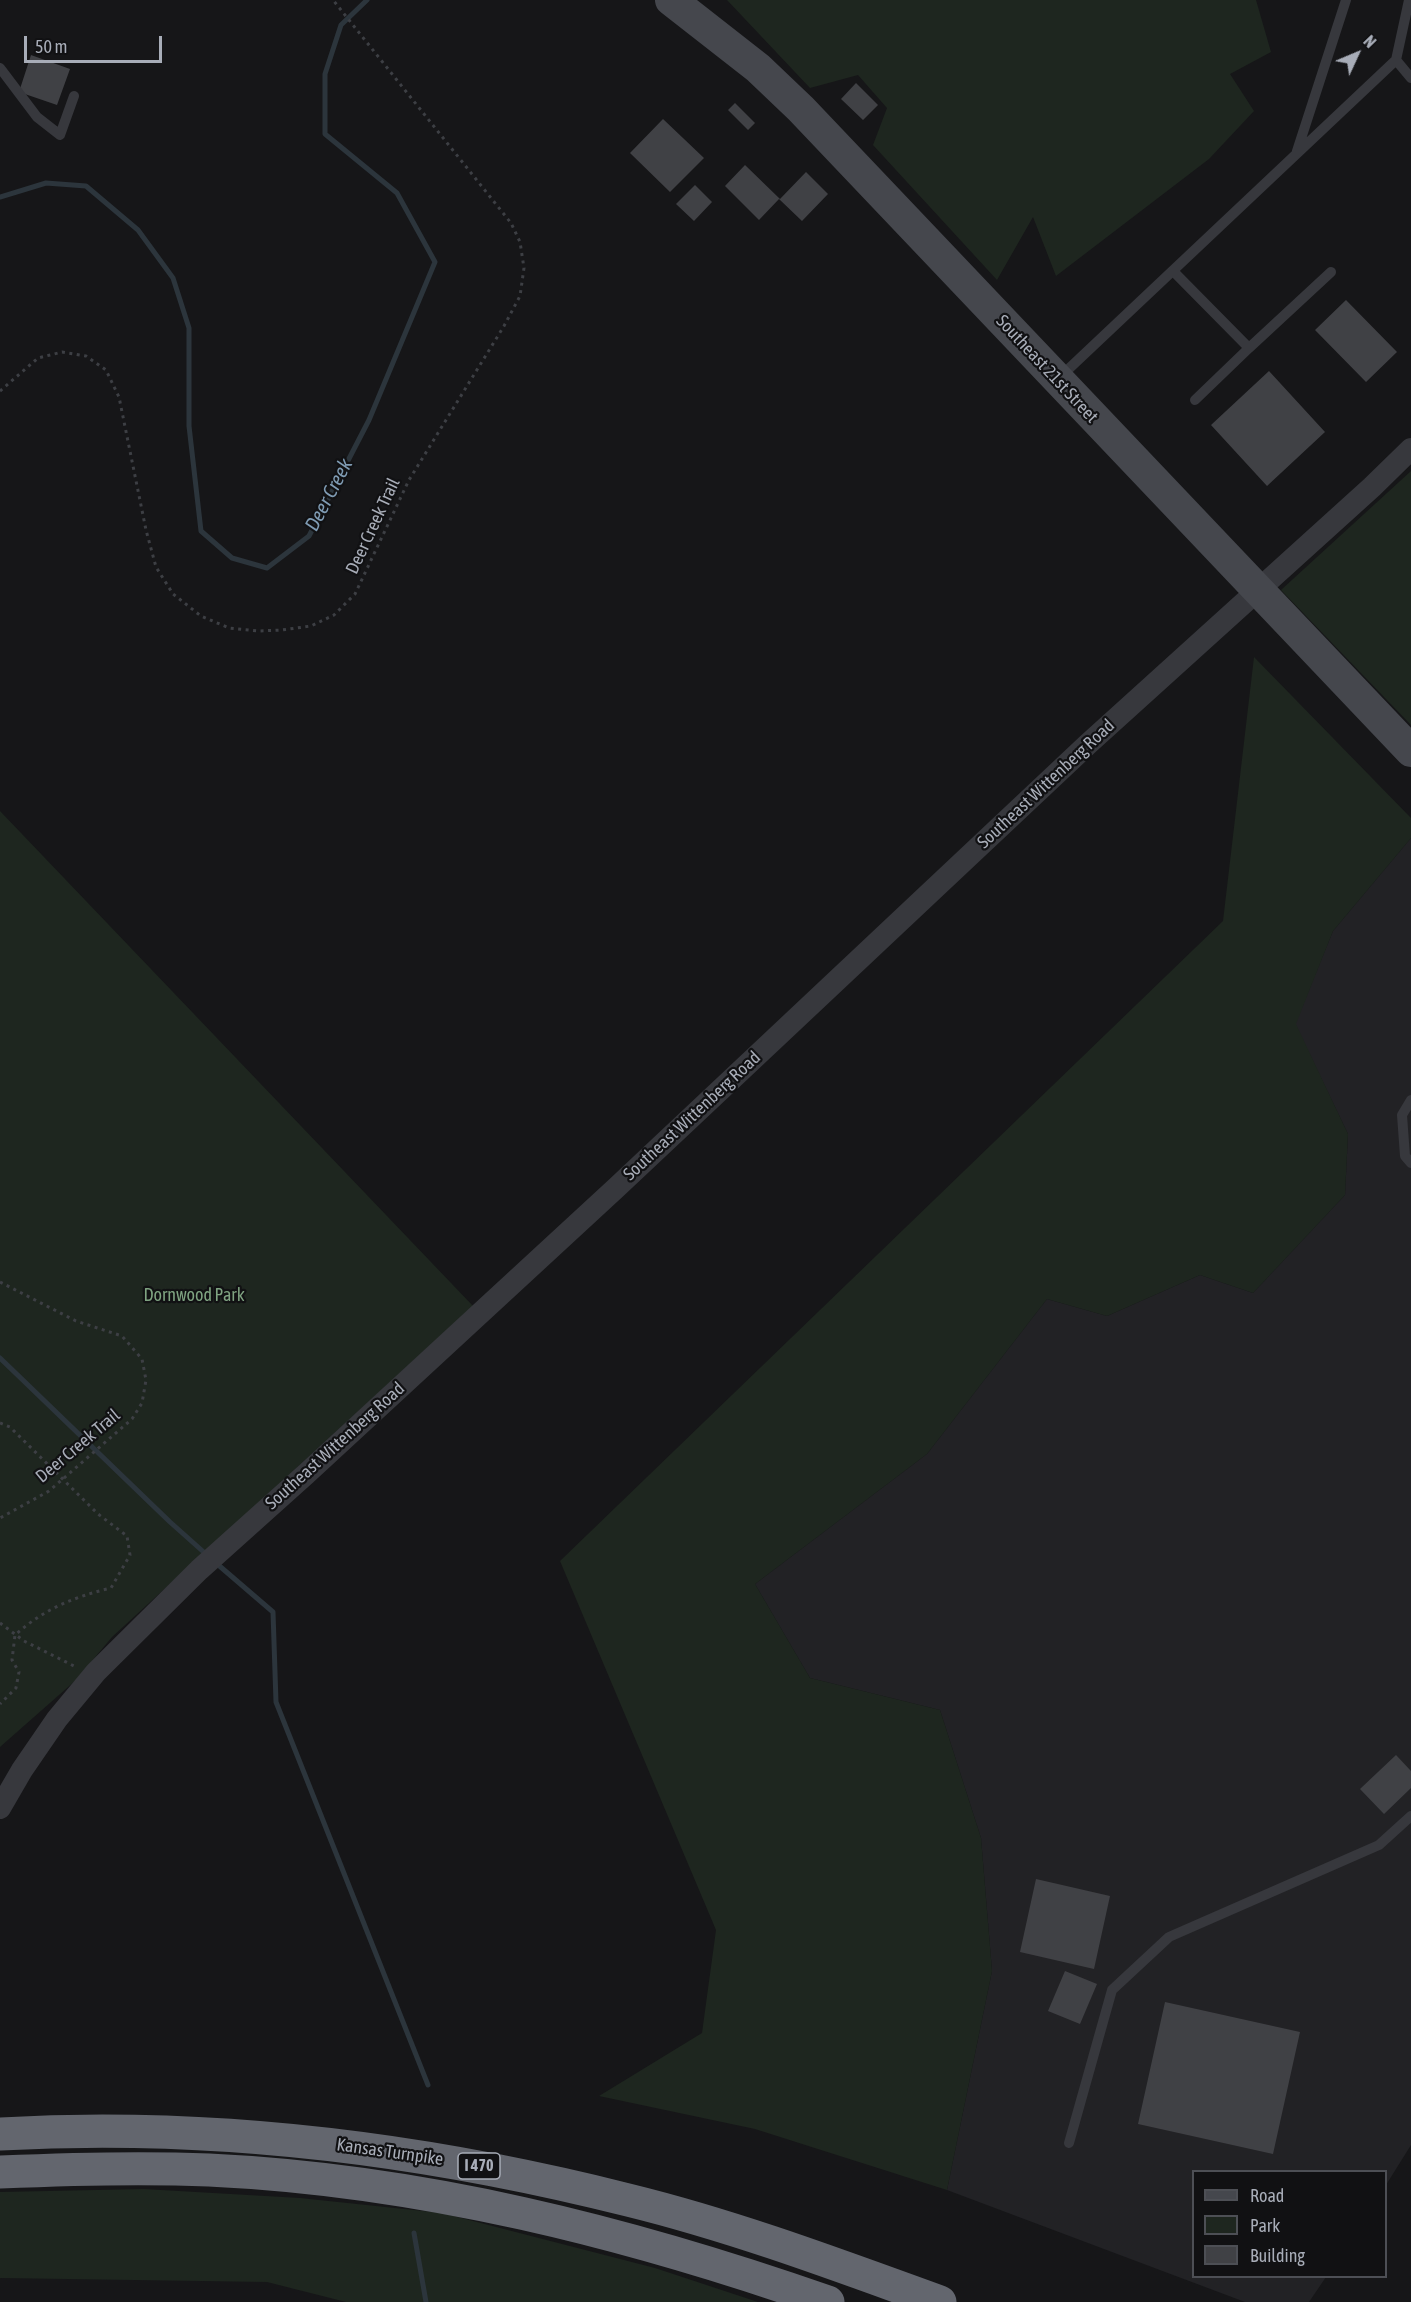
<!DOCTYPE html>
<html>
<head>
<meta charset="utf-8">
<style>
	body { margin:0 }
	#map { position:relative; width:1411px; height:2302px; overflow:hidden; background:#161618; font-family:"Asap Condensed",sans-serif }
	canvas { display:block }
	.legend { position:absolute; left:1192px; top:2170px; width:195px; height:108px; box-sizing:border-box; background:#111113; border:2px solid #4d4f55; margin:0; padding:8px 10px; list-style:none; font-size:18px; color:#a8adb8 }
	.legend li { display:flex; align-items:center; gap:12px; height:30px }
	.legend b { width:30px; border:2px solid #4d4f55 }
	.north { position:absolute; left:1327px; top:24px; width:60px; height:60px; -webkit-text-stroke:4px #111113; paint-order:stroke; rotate:46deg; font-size:16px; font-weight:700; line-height:24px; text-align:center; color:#a8adb8 }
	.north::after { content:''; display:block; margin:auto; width:21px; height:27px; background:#a8adb8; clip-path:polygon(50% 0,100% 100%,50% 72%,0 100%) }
	.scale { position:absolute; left:24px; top:36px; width:138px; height:27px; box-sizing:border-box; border:3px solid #a8adb8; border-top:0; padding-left:8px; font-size:18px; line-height:21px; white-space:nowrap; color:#a8adb8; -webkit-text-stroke:4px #111113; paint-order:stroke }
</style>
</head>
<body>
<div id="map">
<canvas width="1411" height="2302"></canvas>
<ul class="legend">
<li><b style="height:8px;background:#45474d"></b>Road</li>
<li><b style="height:16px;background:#1e261f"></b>Park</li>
<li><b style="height:16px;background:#404145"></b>Building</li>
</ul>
<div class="north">N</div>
<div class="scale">50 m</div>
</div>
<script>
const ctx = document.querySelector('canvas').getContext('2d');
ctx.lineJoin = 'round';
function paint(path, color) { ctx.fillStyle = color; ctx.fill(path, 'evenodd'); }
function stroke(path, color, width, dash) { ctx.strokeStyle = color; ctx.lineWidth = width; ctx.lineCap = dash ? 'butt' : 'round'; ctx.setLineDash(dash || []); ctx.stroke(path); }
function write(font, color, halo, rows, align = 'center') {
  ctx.font = font + ' "Asap Condensed",sans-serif'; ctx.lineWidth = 4.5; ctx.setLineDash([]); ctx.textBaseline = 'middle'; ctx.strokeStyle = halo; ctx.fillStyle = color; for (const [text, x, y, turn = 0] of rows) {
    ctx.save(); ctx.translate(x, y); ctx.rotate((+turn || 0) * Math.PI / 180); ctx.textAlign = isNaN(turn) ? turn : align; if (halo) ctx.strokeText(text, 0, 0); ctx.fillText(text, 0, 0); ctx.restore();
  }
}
paint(new Path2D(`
	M 1411,838 L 1411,2145 L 1386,2185 L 1386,2172 L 1194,2172 L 1194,2276 L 1326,2277 L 1309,2302 L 1245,2302 L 947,2190 L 992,1971 L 981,1838 L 940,1710 L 810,1678 L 755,1584 L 927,1454 L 1047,1299 L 1107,1316 L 1200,1275 L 1253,1293 L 1345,1195 L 1348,1134 L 1295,1024 L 1333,931 Z`), '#222225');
paint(new Path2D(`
	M 727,0 L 1256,0 L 1271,52 L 1230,74 L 1254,111 L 1209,159 L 1056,276 L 1033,217 L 997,280 L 873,145 L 887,108 L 858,75 L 810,88 Z
	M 1411,471 L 1411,725 L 1281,590 Z
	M 1254,657 L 1411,818 L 1411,838 L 1333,931 L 1296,1024 L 1348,1134 L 1345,1195 L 1253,1293 L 1200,1275 L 1107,1316 L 1047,1299 L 927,1454 L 755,1584 L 810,1678 L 940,1710 L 981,1838 L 992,1971 L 947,2190 L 755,2129 L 599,2096 L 702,2033 L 716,1930 L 560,1561 L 1223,921 Z
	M 0,811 L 473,1306 L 112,1637 L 76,1680 L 0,1747 Z
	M 144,2189 L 300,2198 L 442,2213 L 655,2268 L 758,2302 L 346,2302 L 267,2282 L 0,2278 L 0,2192 Z`), '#1e261f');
stroke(new Path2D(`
	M 0,197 L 46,183 L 86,186 L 138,230 L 173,278 L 189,328 L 189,426 L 201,531 L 232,558 L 267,568 L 309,536 L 369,420 L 435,262 L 397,193 L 325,134 L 325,74 L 341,25 L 367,0
	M 0,1358 L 170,1522 L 207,1555
	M 216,1563 L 273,1612 L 276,1702 L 428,2085
	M 414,2233 L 426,2302`), '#2c353c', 5);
paint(new Path2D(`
	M 31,55 L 70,69 L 57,105 L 19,92 Z
	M 856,83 L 878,105 L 863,120 L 841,99 Z
	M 735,103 L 755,123 L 748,130 L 728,110 Z
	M 663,119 L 704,158 L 670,192 L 630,153 Z
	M 745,165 L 780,199 L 806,172 L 828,194 L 802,221 L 779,199 L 759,220 L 725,186 Z
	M 695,185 L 712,202 L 694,221 L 676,204 Z
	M 1346,300 L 1397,352 L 1366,382 L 1315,330 Z
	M 1269,371 L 1325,432 L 1267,486 L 1211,425 Z
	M 1396,1755 L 1411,1771 L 1411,1788 L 1384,1814 L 1360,1789 Z
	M 1036,1879 L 1110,1896 L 1094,1969 L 1020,1952 Z
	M 1065,1971 L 1097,1984 L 1080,2024 L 1048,2011 Z
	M 1165,2002 L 1300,2032 L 1273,2154 L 1138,2124 Z`), '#404145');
stroke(new Path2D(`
	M 0,391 L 38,358 L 62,352 L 86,356 L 106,370 L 119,397 L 146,530 L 156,567 L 173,594 L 201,616 L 229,628 L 258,631 L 282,630 L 311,626 L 334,615 L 355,594 L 409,480 L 504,326 L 520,296 L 524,268 L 520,242 L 511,223 L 333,0
	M 0,1282 L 76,1321 L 122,1336 L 142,1359 L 146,1380 L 142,1403 L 132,1419 L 49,1491 L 0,1518
	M 0,1423 L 10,1427 L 98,1514 L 127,1536 L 130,1555 L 111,1588 C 74,1597 44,1609 15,1635 L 12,1660 L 19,1672 L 16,1688 L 0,1704
	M 0,1623 L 24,1641 L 74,1666`), '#3d3f44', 3, [3, 4.5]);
stroke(new Path2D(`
	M 1396,60 L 1411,78
	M 0,68 L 37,117 L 60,135 L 74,96
	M 1297,151 L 1346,0
	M 1173,271 L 1249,348 L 1195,400
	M 1249,348 L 1331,272
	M 1059,378 L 1396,60 L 1409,0
	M 1411,1100 L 1402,1115 L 1405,1156 L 1411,1163
	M 1069,2143 L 1112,1990 L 1169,1937 L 1379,1845 L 1411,1816`), '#37383d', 10);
stroke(new Path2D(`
	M 0,1808 L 22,1770 L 57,1719 L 96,1672 L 199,1570 L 306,1474 L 616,1188 L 1088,744 L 1372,487 L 1411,449`), '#37383d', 22);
stroke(new Path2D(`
	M 671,0 L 758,68 L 801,109 L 1411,751`), '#45474d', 32);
stroke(new Path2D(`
	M 0,2134 C 212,2122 422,2148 628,2200 C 734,2226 838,2265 940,2302
	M 0,2172 C 69,2169 139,2167 209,2170 C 422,2180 627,2232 828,2302`), '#63666e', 33);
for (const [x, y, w] of [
	[479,2166,42]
]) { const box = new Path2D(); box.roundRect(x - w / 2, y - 13, w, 26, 4.5); ctx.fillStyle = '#111113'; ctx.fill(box); stroke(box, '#a8adb8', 1.5); }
write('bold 16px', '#a8adb8', null, [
	["I 470",479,2166]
]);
write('18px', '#a8adb8', '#111113', [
	["Southeast 21st Street",1047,369,47],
	["Deer Creek Trail",373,526,-65],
	["Southeast Wittenberg Road",1046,784,-43],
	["Southeast Wittenberg Road",692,1116,-43],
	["Deer Creek Trail",78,1446,-40],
	["Southeast Wittenberg Road",335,1446,-42],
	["Kansas Turnpike",390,2152,8]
]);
write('18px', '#7fa381', '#111113', [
	["Dornwood Park",194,1295]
]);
write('italic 20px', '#7f9bb3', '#111113', [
	["Deer Creek",329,495,-62]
]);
</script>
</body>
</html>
